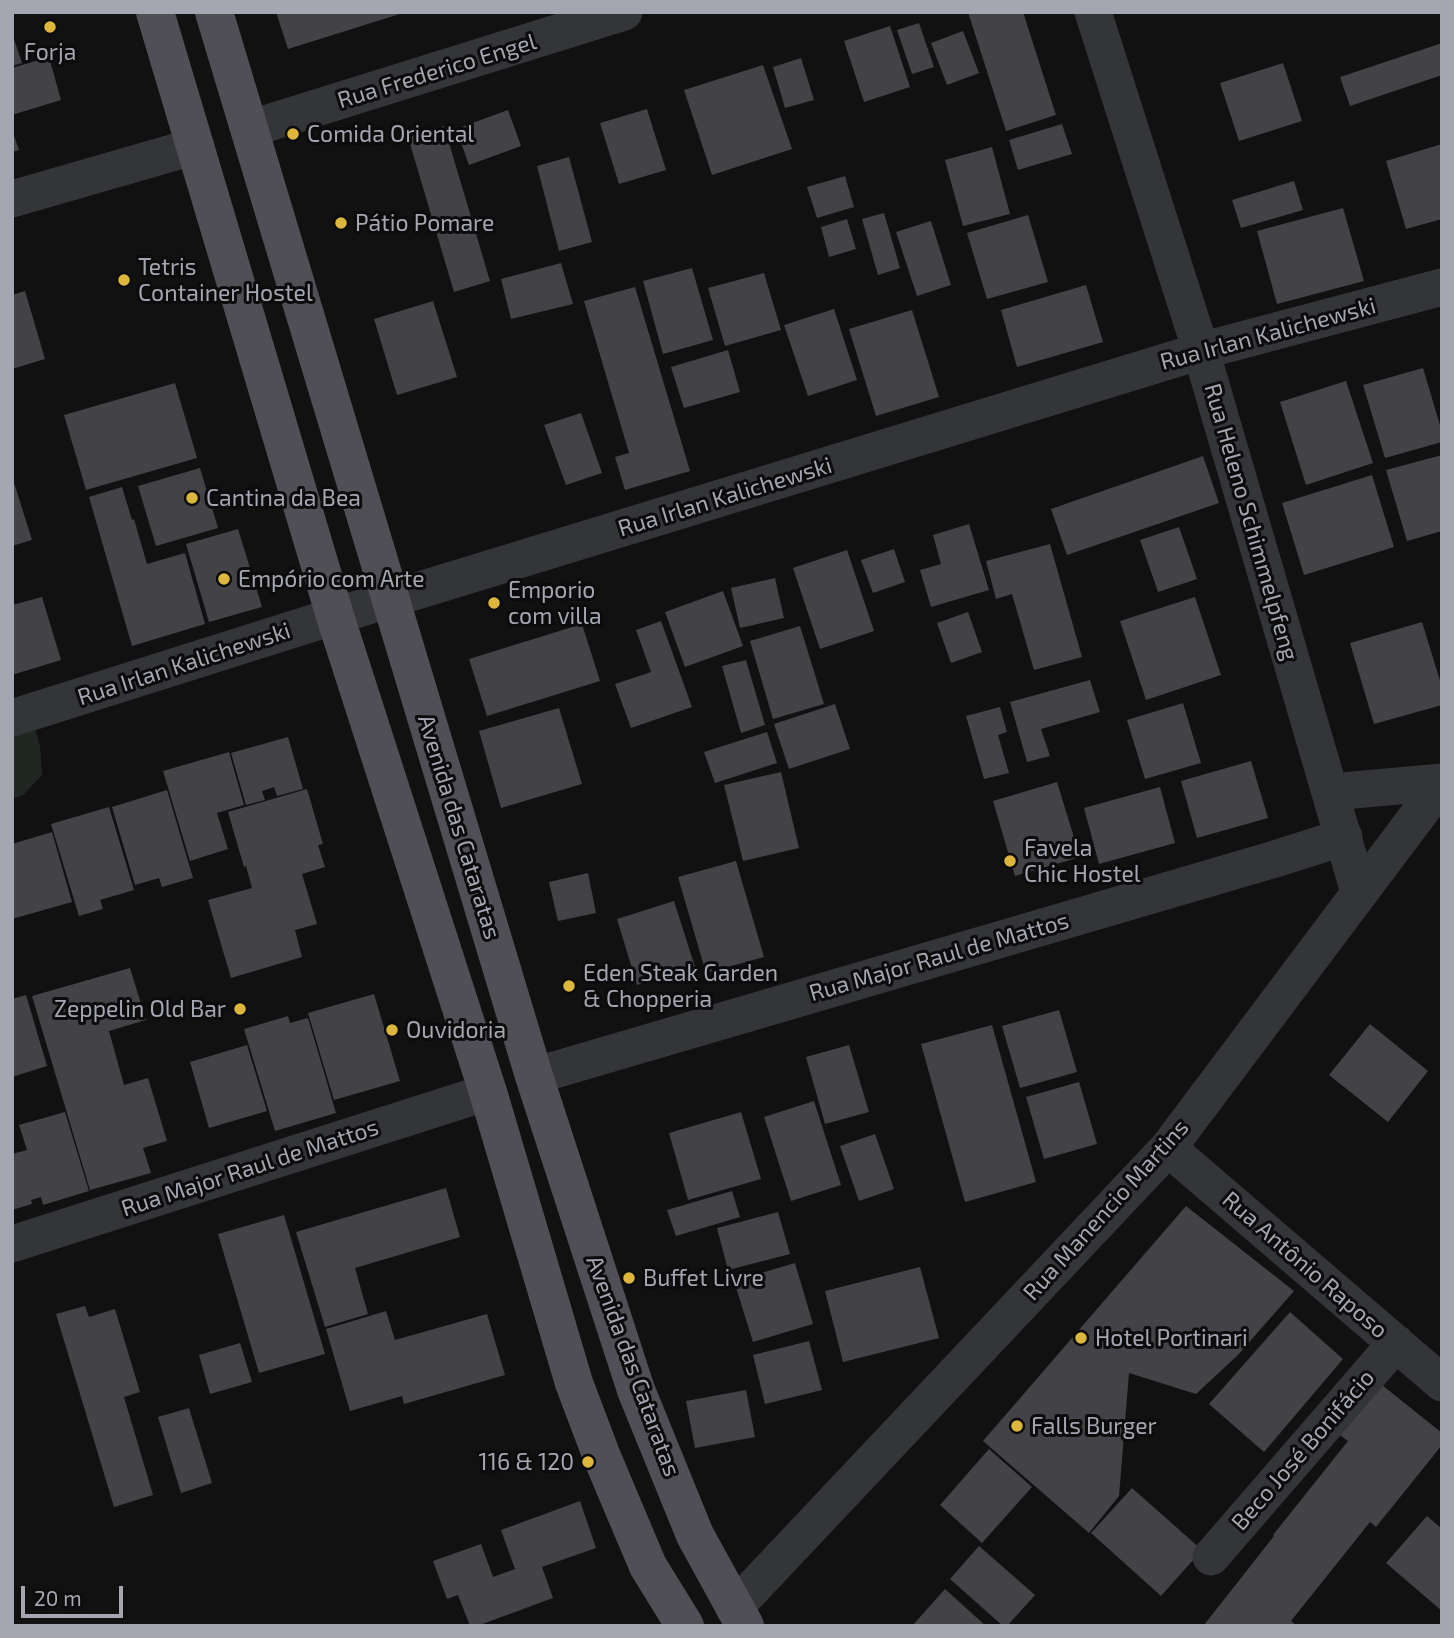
<!DOCTYPE html>
<html>
<head>
<meta charset="utf-8">
<style>
	body { margin:0 }
	#map { position:relative; width:1454px; height:1638px; overflow:hidden; background:#111112; font-family:"Exo 2",sans-serif }
	canvas { display:block }
	.frame { position:absolute; inset:0; border:14px solid #a4a6b1; pointer-events:none }
	.scale { position:absolute; left:21px; top:1586px; width:102px; height:32px; box-sizing:border-box; border:4px solid #a4a6b1; border-top:0; padding-left:9px; font-size:21px; line-height:24px; white-space:nowrap; color:#a4a6b1; -webkit-text-stroke:5px #0c0c0d; paint-order:stroke }
</style>
</head>
<body>
<div id="map">
<canvas width="1454" height="1638"></canvas>
<div class="frame"></div>
<div class="scale">20 m</div>
</div>
<script>
const ctx = document.querySelector('canvas').getContext('2d');
ctx.lineJoin = 'round';
function paint(path, color) { ctx.fillStyle = color; ctx.fill(path, 'evenodd'); }
function stroke(path, color, width, dash) { ctx.strokeStyle = color; ctx.lineWidth = width; ctx.lineCap = dash ? 'butt' : 'round'; ctx.setLineDash(dash || []); ctx.stroke(path); }
function write(font, color, halo, rows, align = 'center') {
  ctx.font = font + ' "Exo 2",sans-serif'; ctx.lineWidth = 6; ctx.setLineDash([]); ctx.textBaseline = 'middle'; ctx.strokeStyle = halo; ctx.fillStyle = color; for (const [text, x, y, turn = 0] of rows) {
    ctx.save(); ctx.translate(x, y); ctx.rotate((+turn || 0) * Math.PI / 180); ctx.textAlign = isNaN(turn) ? turn : align; if (halo) ctx.strokeText(text, 0, 0); ctx.fillText(text, 0, 0); ctx.restore();
  }
}
paint(new Path2D(`
	M 33,720 L 40,746 L 42,775 L 23,795 L 12,799 L 12,728 Z`), '#202621');
paint(new Path2D(`
	M 276,12 L 403,12 L 403,13 L 288,49 Z
	M 968,12 L 1023,12 L 1056,115 L 1006,131 Z
	M 919,23 L 934,67 L 912,74 L 897,30 Z
	M 890,26 L 910,87 L 864,102 L 844,41 Z
	M 963,31 L 979,73 L 947,85 L 931,43 Z
	M 12,33 L 22,63 L 12,66 Z
	M 1442,43 L 1442,75 L 1350,106 L 1340,77 Z
	M 49,57 L 61,100 L 12,115 L 12,68 Z
	M 801,58 L 814,100 L 785,108 L 773,67 Z
	M 1283,63 L 1302,121 L 1239,141 L 1220,83 Z
	M 763,65 L 792,149 L 712,175 L 684,90 Z
	M 647,109 L 666,170 L 619,184 L 600,123 Z
	M 508,110 L 521,146 L 469,165 L 456,129 Z
	M 1062,124 L 1072,154 L 1018,170 L 1009,140 Z
	M 444,126 L 490,281 L 454,292 L 408,137 Z
	M 12,130 L 19,150 L 12,152 Z
	M 1442,144 L 1442,219 L 1406,229 L 1386,161 Z
	M 992,147 L 1010,214 L 963,226 L 945,160 Z
	M 569,157 L 592,242 L 559,251 L 537,166 Z
	M 845,176 L 854,207 L 817,218 L 807,187 Z
	M 1294,181 L 1303,210 L 1241,228 L 1232,200 Z
	M 1343,208 L 1364,281 L 1277,304 L 1257,231 Z
	M 884,213 L 900,268 L 878,275 L 862,219 Z
	M 1028,215 L 1048,282 L 987,299 L 967,233 Z
	M 847,219 L 856,249 L 829,257 L 821,227 Z
	M 931,221 L 951,285 L 917,296 L 896,232 Z
	M 561,263 L 573,304 L 511,319 L 501,279 Z
	M 692,268 L 713,340 L 663,354 L 643,281 Z
	M 764,273 L 781,330 L 725,346 L 708,288 Z
	M 1086,285 L 1103,342 L 1017,367 L 1001,310 Z
	M 635,287 L 690,471 L 625,490 L 615,457 L 629,453 L 584,301 Z
	M 25,291 L 45,359 L 12,369 L 12,295 Z
	M 433,301 L 457,377 L 397,395 L 374,319 Z
	M 834,309 L 857,380 L 808,396 L 784,325 Z
	M 912,310 L 939,397 L 876,416 L 849,329 Z
	M 728,350 L 740,392 L 684,408 L 671,367 Z
	M 1423,368 L 1442,432 L 1442,442 L 1385,458 L 1363,385 Z
	M 1346,381 L 1373,463 L 1306,485 L 1280,402 Z
	M 175,383 L 197,458 L 86,490 L 64,415 Z
	M 581,413 L 602,473 L 566,485 L 544,425 Z
	M 1442,455 L 1442,531 L 1407,541 L 1386,470 Z
	M 1203,456 L 1219,503 L 1067,555 L 1051,509 Z
	M 200,468 L 218,528 L 156,546 L 138,486 Z
	M 1372,475 L 1394,547 L 1304,575 L 1282,503 Z
	M 12,476 L 32,540 L 12,546 Z
	M 122,487 L 132,520 L 134,519 L 147,564 L 185,553 L 205,624 L 132,646 L 89,497 Z
	M 969,524 L 989,590 L 931,607 L 920,570 L 941,564 L 933,535 Z
	M 1179,527 L 1197,579 L 1158,592 L 1140,540 Z
	M 238,529 L 262,607 L 209,622 L 186,544 Z
	M 1050,544 L 1082,657 L 1034,670 L 1012,594 L 996,599 L 986,561 Z
	M 894,549 L 905,582 L 873,593 L 861,560 Z
	M 847,550 L 874,631 L 820,649 L 793,568 Z
	M 775,578 L 784,618 L 740,628 L 731,588 Z
	M 723,591 L 743,646 L 685,667 L 665,612 Z
	M 42,597 L 61,660 L 12,675 L 12,605 Z
	M 1195,597 L 1221,675 L 1146,700 L 1120,621 Z
	M 968,612 L 982,652 L 951,663 L 937,623 Z
	M 661,621 L 692,707 L 631,728 L 615,684 L 651,672 L 636,630 Z
	M 1422,622 L 1442,687 L 1442,705 L 1374,724 L 1350,643 Z
	M 582,624 L 600,681 L 487,716 L 469,659 Z
	M 800,626 L 824,704 L 773,719 L 750,641 Z
	M 746,660 L 765,725 L 741,733 L 722,666 Z
	M 1090,680 L 1100,712 L 1041,729 L 1050,756 L 1027,762 L 1010,702 Z
	M 1183,703 L 1201,763 L 1145,779 L 1127,720 Z
	M 835,704 L 850,749 L 789,769 L 774,724 Z
	M 1000,707 L 1007,732 L 998,735 L 1009,773 L 984,779 L 966,716 Z
	M 559,708 L 582,784 L 501,808 L 479,731 Z
	M 767,732 L 777,763 L 715,783 L 704,752 Z
	M 288,737 L 303,789 L 277,796 L 274,787 L 262,791 L 265,800 L 246,805 L 231,753 Z
	M 229,752 L 244,805 L 217,813 L 228,849 L 190,861 L 163,771 Z
	M 1251,761 L 1268,818 L 1197,838 L 1181,781 Z
	M 781,772 L 799,848 L 743,861 L 724,785 Z
	M 1057,782 L 1080,857 L 1015,876 L 993,801 Z
	M 1160,787 L 1175,843 L 1099,864 L 1084,808 Z
	M 307,789 L 323,844 L 318,845 L 325,867 L 302,874 L 317,924 L 295,930 L 302,957 L 231,978 L 208,900 L 252,888 L 246,866 L 244,867 L 228,812 Z
	M 167,790 L 193,878 L 162,887 L 159,878 L 135,885 L 112,807 Z
	M 109,807 L 134,890 L 100,900 L 103,909 L 79,916 L 51,824 Z
	M 52,832 L 72,902 L 12,919 L 12,844 Z
	M 736,861 L 764,957 L 706,973 L 678,877 Z
	M 588,873 L 596,913 L 558,921 L 549,882 Z
	M 674,901 L 695,967 L 637,985 L 617,919 Z
	M 130,968 L 146,1020 L 109,1031 L 124,1085 L 148,1078 L 167,1141 L 143,1148 L 151,1173 L 90,1190 L 32,996 Z
	M 374,994 L 400,1081 L 334,1100 L 308,1013 Z
	M 26,995 L 47,1066 L 12,1077 L 12,999 Z
	M 1059,1010 L 1077,1072 L 1020,1088 L 1002,1026 Z
	M 288,1016 L 290,1023 L 308,1018 L 336,1113 L 275,1131 L 244,1029 Z
	M 1370,1024 L 1428,1071 L 1388,1122 L 1329,1075 Z
	M 992,1025 L 1036,1182 L 965,1202 L 921,1044 Z
	M 247,1045 L 267,1111 L 209,1128 L 190,1062 Z
	M 849,1045 L 869,1112 L 825,1124 L 806,1057 Z
	M 1079,1082 L 1097,1144 L 1044,1159 L 1026,1097 Z
	M 814,1101 L 841,1185 L 791,1201 L 764,1117 Z
	M 65,1112 L 89,1191 L 43,1205 L 41,1197 L 31,1200 L 32,1204 L 12,1210 L 12,1154 L 27,1150 L 19,1125 Z
	M 741,1112 L 761,1179 L 688,1200 L 669,1133 Z
	M 875,1134 L 894,1189 L 859,1201 L 840,1146 Z
	M 446,1188 L 460,1237 L 355,1268 L 368,1314 L 325,1327 L 296,1232 Z
	M 732,1191 L 740,1217 L 676,1236 L 667,1210 Z
	M 1186,1206 L 1294,1291 L 1238,1355 L 1196,1394 L 1129,1373 L 1119,1496 L 1089,1533 L 983,1441 Z
	M 778,1212 L 790,1254 L 728,1270 L 717,1228 Z
	M 284,1215 L 325,1354 L 259,1373 L 218,1234 Z
	M 795,1263 L 813,1324 L 753,1342 L 734,1281 Z
	M 920,1267 L 939,1338 L 843,1362 L 825,1291 Z
	M 85,1306 L 89,1317 L 115,1309 L 140,1392 L 124,1397 L 153,1495 L 114,1507 L 56,1314 Z
	M 386,1311 L 395,1340 L 487,1314 L 505,1375 L 404,1404 L 402,1396 L 350,1411 L 326,1329 Z
	M 1290,1312 L 1343,1359 L 1264,1452 L 1209,1404 Z
	M 809,1341 L 822,1390 L 765,1404 L 753,1355 Z
	M 240,1343 L 252,1382 L 210,1394 L 199,1355 Z
	M 1377,1381 L 1442,1433 L 1442,1445 L 1376,1527 L 1370,1522 L 1291,1621 L 1297,1626 L 1205,1626 L 1204,1625 L 1274,1536 L 1273,1535 L 1348,1441 L 1336,1432 Z
	M 746,1390 L 755,1437 L 695,1448 L 686,1401 Z
	M 189,1408 L 212,1483 L 181,1493 L 158,1417 Z
	M 989,1449 L 1032,1487 L 982,1543 L 940,1505 Z
	M 1132,1488 L 1202,1550 L 1161,1596 L 1091,1533 Z
	M 580,1501 L 596,1548 L 542,1567 L 553,1598 L 477,1626 L 470,1626 L 458,1595 L 447,1599 L 433,1561 L 481,1544 L 493,1577 L 515,1569 L 501,1530 Z
	M 1427,1516 L 1442,1529 L 1442,1611 L 1386,1563 Z
	M 979,1546 L 1035,1595 L 1007,1626 L 1003,1626 L 950,1579 Z
	M 945,1589 L 986,1626 L 912,1626 Z`), '#434347');
stroke(new Path2D(`
	M 1093,12 L 1201,351 L 1359,892
	M 249,129 L 624,12
	M 12,199 L 196,146
	M 12,718 L 335,616 L 1201,351 L 1442,287
	M 1331,792 L 1442,782
	M 534,1076 L 1275,859 L 1344,837
	M 1168,1148 L 1442,1383
	M 12,1244 L 488,1092
	M 1211,1557 L 1396,1343
	M 734,1608 L 1168,1148 L 1442,783`), '#343539', 37);
stroke(new Path2D(`
	M 155,12 L 335,616 L 488,1092 L 574,1383 L 602,1457 L 648,1566 L 685,1626
	M 214,12 L 534,1076 L 636,1390 L 695,1535 L 745,1626`), '#4f4f55', 38);
for (const [x, y, r, color] of [
	[50,27,7,"#ddb63e"],
	[293,134,7,"#ddb63e"],
	[341,223,7,"#ddb63e"],
	[124,280,7,"#ddb63e"],
	[192,498,7,"#ddb63e"],
	[224,579,7,"#ddb63e"],
	[494,603,7,"#ddb63e"],
	[1010,861,7,"#ddb63e"],
	[569,986,7,"#ddb63e"],
	[240,1009,7,"#ddb63e"],
	[392,1030,7,"#ddb63e"],
	[629,1278,7,"#ddb63e"],
	[1081,1338,7,"#ddb63e"],
	[1017,1426,7,"#ddb63e"],
	[588,1462,7,"#ddb63e"]
]) { const dot = new Path2D(); dot.arc(x, y, r, 0, 2 * Math.PI); ctx.fillStyle = color; ctx.fill(dot); stroke(dot, '#0c0c0d', 2.5); }
write('23px', '#a4a6b1', '#0c0c0d', [
	["Forja",50,52,"center"],
	["Comida Oriental",307,134],
	["Pátio Pomare",355,223],
	["Tetris",138,267],
	["Container Hostel",138,293],
	["Cantina da Bea",206,498],
	["Empório com Arte",238,579],
	["Emporio",508,590],
	["com villa",508,616],
	["Favela",1024,848],
	["Chic Hostel",1024,874],
	["Eden Steak Garden",583,973],
	["& Chopperia",583,999],
	["Zeppelin Old Bar",226,1009,"right"],
	["Ouvidoria",406,1030],
	["Buffet Livre",643,1278],
	["Hotel Portinari",1095,1338],
	["Falls Burger",1031,1426],
	["116 & 120",574,1462,"right"]
], 'left');
write('23px', '#a4a6b1', '#0c0c0d', [
	["Rua Frederico Engel",437,71,-17],
	["Rua Irlan Kalichewski",1268,334,-15],
	["Rua Irlan Kalichewski",725,497,-17],
	["Rua Heleno Schimmelpfeng",1251,522,74],
	["Rua Irlan Kalichewski",184,664,-18],
	["Avenida das Cataratas",459,827,73],
	["Rua Major Raul de Mattos",939,957,-16],
	["Rua Major Raul de Mattos",250,1168,-18],
	["Rua Manencio Martins",1106,1210,-48],
	["Rua Antônio Raposo",1305,1265,41],
	["Avenida das Cataratas",633,1366,70],
	["Beco José Bonifácio",1303,1450,-49]
]);
</script>
</body>
</html>
